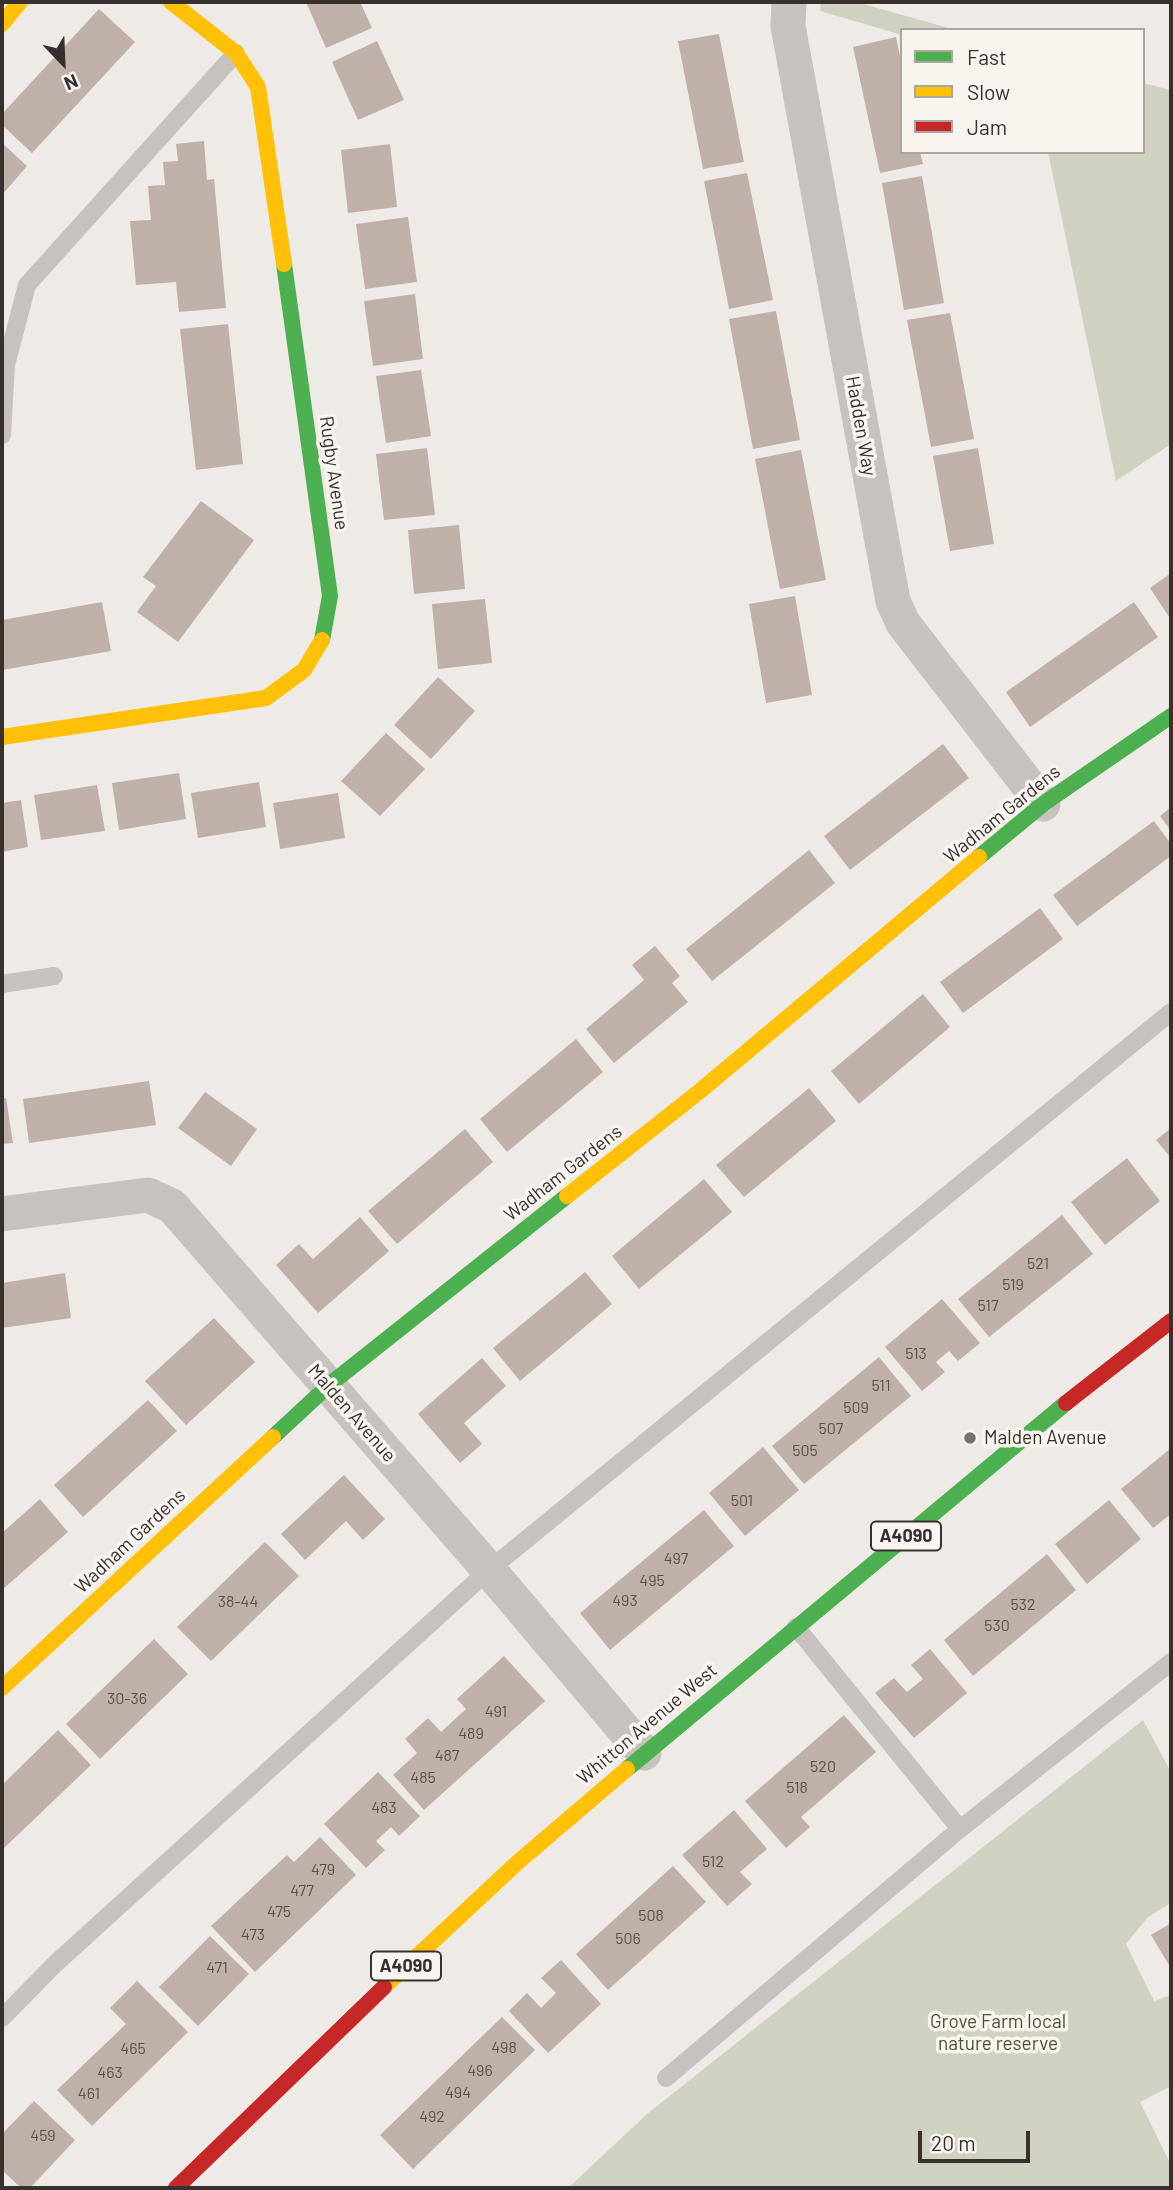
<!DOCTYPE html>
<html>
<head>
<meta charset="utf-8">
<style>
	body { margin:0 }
	#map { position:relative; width:1173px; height:2190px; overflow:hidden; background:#eeeae6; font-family:Barlow,sans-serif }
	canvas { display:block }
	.frame { position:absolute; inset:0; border:4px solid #38302c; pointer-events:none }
	.legend { position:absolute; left:900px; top:28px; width:245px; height:126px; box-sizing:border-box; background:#f9f4ee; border:2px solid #aca6a0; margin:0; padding:9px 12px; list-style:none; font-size:21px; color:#38302c }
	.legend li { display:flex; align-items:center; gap:14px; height:35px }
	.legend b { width:35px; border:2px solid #aca6a0 }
	.north { position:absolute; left:28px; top:28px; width:70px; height:70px; -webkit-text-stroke:5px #f9f4ee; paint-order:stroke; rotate:157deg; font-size:19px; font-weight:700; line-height:28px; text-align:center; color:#38302c }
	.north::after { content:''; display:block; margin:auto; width:24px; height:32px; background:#38302c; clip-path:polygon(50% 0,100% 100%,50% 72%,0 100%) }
	.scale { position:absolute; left:918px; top:2131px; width:112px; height:32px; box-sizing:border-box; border:4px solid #38302c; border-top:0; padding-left:9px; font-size:21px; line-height:24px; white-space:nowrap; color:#38302c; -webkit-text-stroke:5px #f9f4ee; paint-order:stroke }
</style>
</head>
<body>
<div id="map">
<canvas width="1173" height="2190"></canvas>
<div class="frame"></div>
<ul class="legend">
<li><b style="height:9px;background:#4caf50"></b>Fast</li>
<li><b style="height:9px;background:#ffc107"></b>Slow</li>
<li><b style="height:9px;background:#c62828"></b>Jam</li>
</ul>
<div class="north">N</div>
<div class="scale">20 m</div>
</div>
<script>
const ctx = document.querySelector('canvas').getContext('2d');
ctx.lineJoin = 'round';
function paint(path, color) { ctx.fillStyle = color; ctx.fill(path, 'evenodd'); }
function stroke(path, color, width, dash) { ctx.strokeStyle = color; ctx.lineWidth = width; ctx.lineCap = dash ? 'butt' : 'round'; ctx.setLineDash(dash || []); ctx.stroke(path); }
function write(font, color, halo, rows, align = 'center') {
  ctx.font = font + ' Barlow,sans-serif'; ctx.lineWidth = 7; ctx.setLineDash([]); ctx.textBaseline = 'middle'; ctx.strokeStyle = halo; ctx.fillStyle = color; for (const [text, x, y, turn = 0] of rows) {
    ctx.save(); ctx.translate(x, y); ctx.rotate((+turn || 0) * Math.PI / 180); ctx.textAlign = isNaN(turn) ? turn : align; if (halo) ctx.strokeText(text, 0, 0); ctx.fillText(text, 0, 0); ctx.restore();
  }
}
paint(new Path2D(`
	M 821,2 L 856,2 L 956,30 L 902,30 L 902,35 L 820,11 Z
	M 1143,83 L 1171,90 L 1171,444 L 1116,481 L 1048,152 L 1143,152 Z
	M 1143,1720 L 1171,1772 L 1171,1903 L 1148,1917 L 1126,1944 L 1154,2001 L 1171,1995 L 1171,2086 L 1140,2102 L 1171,2165 L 1171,2188 L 568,2188 L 647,2114 Z`), '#d0d2c1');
paint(new Path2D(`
	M 306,2 L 360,2 L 372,28 L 326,48 Z
	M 99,9 L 135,42 L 32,153 L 2,125 L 2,114 Z
	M 719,34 L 744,162 L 703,169 L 678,41 Z
	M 896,37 L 902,66 L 902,152 L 920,152 L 923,164 L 880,173 L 853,47 Z
	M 377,41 L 404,100 L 358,120 L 332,62 Z
	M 204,141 L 207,180 L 214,179 L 226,308 L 179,312 L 176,282 L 136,285 L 130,221 L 151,220 L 148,186 L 165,185 L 163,162 L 178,161 L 176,144 Z
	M 2,143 L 27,166 L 2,195 Z
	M 390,144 L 397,207 L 348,213 L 341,150 Z
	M 747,173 L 773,300 L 729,309 L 704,181 Z
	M 922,176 L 944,303 L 904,310 L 882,183 Z
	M 408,217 L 417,282 L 365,289 L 356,224 Z
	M 415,294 L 423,359 L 373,366 L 364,301 Z
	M 776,311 L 800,440 L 753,449 L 729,319 Z
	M 950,313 L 974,439 L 931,447 L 907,320 Z
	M 228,324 L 243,464 L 196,470 L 180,329 Z
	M 421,370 L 431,436 L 386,443 L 376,376 Z
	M 427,448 L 435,515 L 384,520 L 376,454 Z
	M 978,448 L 994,544 L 950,551 L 933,456 Z
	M 801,450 L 826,580 L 780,589 L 755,459 Z
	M 201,501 L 254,540 L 178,642 L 137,612 L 156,586 L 143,577 Z
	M 459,525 L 465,589 L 414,594 L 408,530 Z
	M 1171,573 L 1171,620 L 1150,588 Z
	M 795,596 L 812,695 L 766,703 L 749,604 Z
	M 485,599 L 492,663 L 438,669 L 432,604 Z
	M 102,602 L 111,651 L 2,670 L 2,620 Z
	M 1134,602 L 1158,637 L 1030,727 L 1006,692 Z
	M 438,677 L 475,711 L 431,759 L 394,725 Z
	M 386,733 L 425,769 L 380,816 L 341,781 Z
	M 943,744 L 969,778 L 850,870 L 824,836 Z
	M 179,773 L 186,819 L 119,830 L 112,783 Z
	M 259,782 L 266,827 L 198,838 L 191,793 Z
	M 97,785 L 105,831 L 41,840 L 34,795 Z
	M 338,793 L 345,838 L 280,849 L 273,803 Z
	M 21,800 L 28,847 L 2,852 L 2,803 Z
	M 1171,807 L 1171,831 L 1160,816 Z
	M 1154,821 L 1171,844 L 1171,856 L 1077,926 L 1053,895 Z
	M 809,850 L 835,883 L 712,981 L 686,949 Z
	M 1040,908 L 1063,939 L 963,1013 L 940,982 Z
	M 655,946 L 680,976 L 672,983 L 688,1002 L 614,1063 L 586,1029 L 644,980 L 632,965 Z
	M 923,994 L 950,1027 L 859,1104 L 831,1071 Z
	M 576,1039 L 603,1072 L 507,1152 L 480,1119 Z
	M 149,1081 L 156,1125 L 29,1143 L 23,1099 Z
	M 809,1088 L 836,1121 L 744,1197 L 716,1165 Z
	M 205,1092 L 257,1129 L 231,1166 L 178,1128 Z
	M 6,1098 L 13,1143 L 2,1144 L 2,1099 Z
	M 1171,1128 L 1171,1158 L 1156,1140 Z
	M 465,1129 L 493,1162 L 397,1244 L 368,1211 Z
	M 1127,1158 L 1160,1201 L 1105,1245 L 1071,1202 Z
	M 704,1179 L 732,1212 L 639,1289 L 612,1256 Z
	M 1062,1215 L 1093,1254 L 989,1337 L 958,1299 Z
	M 360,1217 L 389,1251 L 318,1313 L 276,1265 L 299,1244 L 313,1259 Z
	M 585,1272 L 612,1304 L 520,1381 L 493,1348 Z
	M 65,1273 L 71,1318 L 2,1328 L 2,1283 Z
	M 942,1299 L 980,1343 L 958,1361 L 949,1351 L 936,1362 L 945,1372 L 922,1391 L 885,1347 Z
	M 214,1318 L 255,1362 L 186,1425 L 145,1381 Z
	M 879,1357 L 911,1396 L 804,1484 L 772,1446 Z
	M 482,1358 L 506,1386 L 464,1423 L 482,1444 L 460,1463 L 418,1414 Z
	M 148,1400 L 177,1431 L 83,1517 L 54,1485 Z
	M 763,1447 L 799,1490 L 745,1536 L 709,1493 Z
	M 1171,1448 L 1171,1514 L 1153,1528 L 1121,1489 Z
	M 344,1475 L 385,1519 L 363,1540 L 346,1521 L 305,1560 L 281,1534 Z
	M 40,1499 L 68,1532 L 2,1590 L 2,1533 Z
	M 1109,1500 L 1141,1539 L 1087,1584 L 1055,1544 Z
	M 704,1510 L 734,1546 L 610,1650 L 580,1613 Z
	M 265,1542 L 299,1576 L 211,1661 L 177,1627 Z
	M 1047,1554 L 1076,1590 L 973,1676 L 944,1640 Z
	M 154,1639 L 188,1674 L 100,1759 L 66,1724 Z
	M 930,1649 L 967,1693 L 914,1738 L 875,1693 L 894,1678 L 907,1692 L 923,1679 L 911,1665 Z
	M 504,1656 L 545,1701 L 424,1810 L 393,1775 L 417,1753 L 405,1739 L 428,1718 L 441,1732 L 466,1709 L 457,1699 Z
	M 844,1715 L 876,1752 L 801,1817 L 810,1827 L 786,1848 L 745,1801 Z
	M 58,1730 L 91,1765 L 2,1850 L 2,1785 Z
	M 378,1772 L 420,1816 L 399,1836 L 391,1827 L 376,1841 L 385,1850 L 366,1868 L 324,1824 Z
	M 734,1810 L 767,1849 L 740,1872 L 752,1884 L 727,1906 L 682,1855 Z
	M 320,1837 L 356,1875 L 255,1972 L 211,1926 L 287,1855 L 294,1862 Z
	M 673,1866 L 706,1902 L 608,1990 L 576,1954 Z
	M 1171,1923 L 1171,1964 L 1169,1965 L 1151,1935 Z
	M 210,1936 L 249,1974 L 198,2026 L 159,1987 Z
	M 561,1960 L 601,2004 L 548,2053 L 509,2011 L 527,1993 L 541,2008 L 556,1993 L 541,1978 Z
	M 137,1981 L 188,2032 L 92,2126 L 57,2090 L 126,2024 L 110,2008 Z
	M 502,2017 L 535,2050 L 413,2169 L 380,2135 Z
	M 34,2101 L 75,2140 L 30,2188 L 21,2188 L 2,2170 L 2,2134 Z`), '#c0b0aa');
stroke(new Path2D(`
	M 2,435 L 6,365 L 27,285 L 236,53
	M 2,984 L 54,976
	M 796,1627 L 960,1829
	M 2,2018 L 55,1964 L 489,1570 L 1171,1012
	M 666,2078 L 960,1829 L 1171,1662`), '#c8c2be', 18);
stroke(new Path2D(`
	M 789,2 L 788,26 L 893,601 L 903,623 L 1043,804
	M 2,1214 L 148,1195 L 172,1206 L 489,1570 L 644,1753`), '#c8c2be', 35);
stroke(new Path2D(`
	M 284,264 L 330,596 L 322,640
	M 979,857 L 1043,804 L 1171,716
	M 273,1437 L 329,1385 L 567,1196
	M 627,1769 L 1066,1403`), '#4caf50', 16);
stroke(new Path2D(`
	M 171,2 L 236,53 L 258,87 L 284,264
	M 2,24 L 20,2
	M 2,737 L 266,698 L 304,670 L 322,640
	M 567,1196 L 700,1091 L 979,857
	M 2,1688 L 273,1437
	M 384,1987 L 518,1862 L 627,1769`), '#ffc107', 16);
stroke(new Path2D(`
	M 1066,1403 L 1171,1321
	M 176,2188 L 384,1987`), '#c62828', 16);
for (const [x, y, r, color] of [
	[970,1438,7,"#78716d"]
]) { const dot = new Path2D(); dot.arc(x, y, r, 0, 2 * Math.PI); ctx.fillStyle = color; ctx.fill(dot); stroke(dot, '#f9f4ee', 2.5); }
write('16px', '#5a504c', null, [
	["521",1038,1264],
	["519",1013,1285],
	["517",988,1306],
	["513",916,1354],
	["511",881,1386],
	["509",856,1408],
	["507",831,1429],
	["505",805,1451],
	["501",742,1501],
	["497",676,1559],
	["495",652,1581],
	["493",625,1601],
	["38-44",238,1602],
	["532",1023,1605],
	["530",997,1626],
	["30-36",127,1699],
	["491",496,1712],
	["489",471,1734],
	["487",447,1756],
	["520",823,1767],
	["485",423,1778],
	["518",797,1788],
	["483",384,1808],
	["512",713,1862],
	["479",323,1870],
	["477",302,1891],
	["475",279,1912],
	["508",651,1916],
	["473",253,1935],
	["506",628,1939],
	["471",217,1968],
	["498",504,2048],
	["465",133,2049],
	["496",480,2071],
	["463",110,2073],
	["494",458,2093],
	["461",89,2094],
	["492",432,2117],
	["459",43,2136]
]);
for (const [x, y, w] of [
	[906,1536,70],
	[406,1966,70]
]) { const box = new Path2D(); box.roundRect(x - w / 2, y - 14.5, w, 29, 5); ctx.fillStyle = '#f9f4ee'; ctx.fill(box); stroke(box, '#38302c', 2); }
write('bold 18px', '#38302c', null, [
	["A4090",906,1536],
	["A4090",406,1966]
]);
write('19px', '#38302c', '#f9f4ee', [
	["Hadden Way",861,426,80],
	["Rugby Avenue",334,473,82],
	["Wadham Gardens",1002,814,-39],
	["Wadham Gardens",563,1173,-38],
	["Malden Avenue",352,1413,49],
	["Wadham Gardens",130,1541,-43],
	["Whitton Avenue West",647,1724,-40]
]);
write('19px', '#38302c', '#f9f4ee', [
	["Malden Avenue",984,1438]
], 'left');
write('19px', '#495433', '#f9f4ee', [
	["Grove Farm local",998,2022],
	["nature reserve",998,2044]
]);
</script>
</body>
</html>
